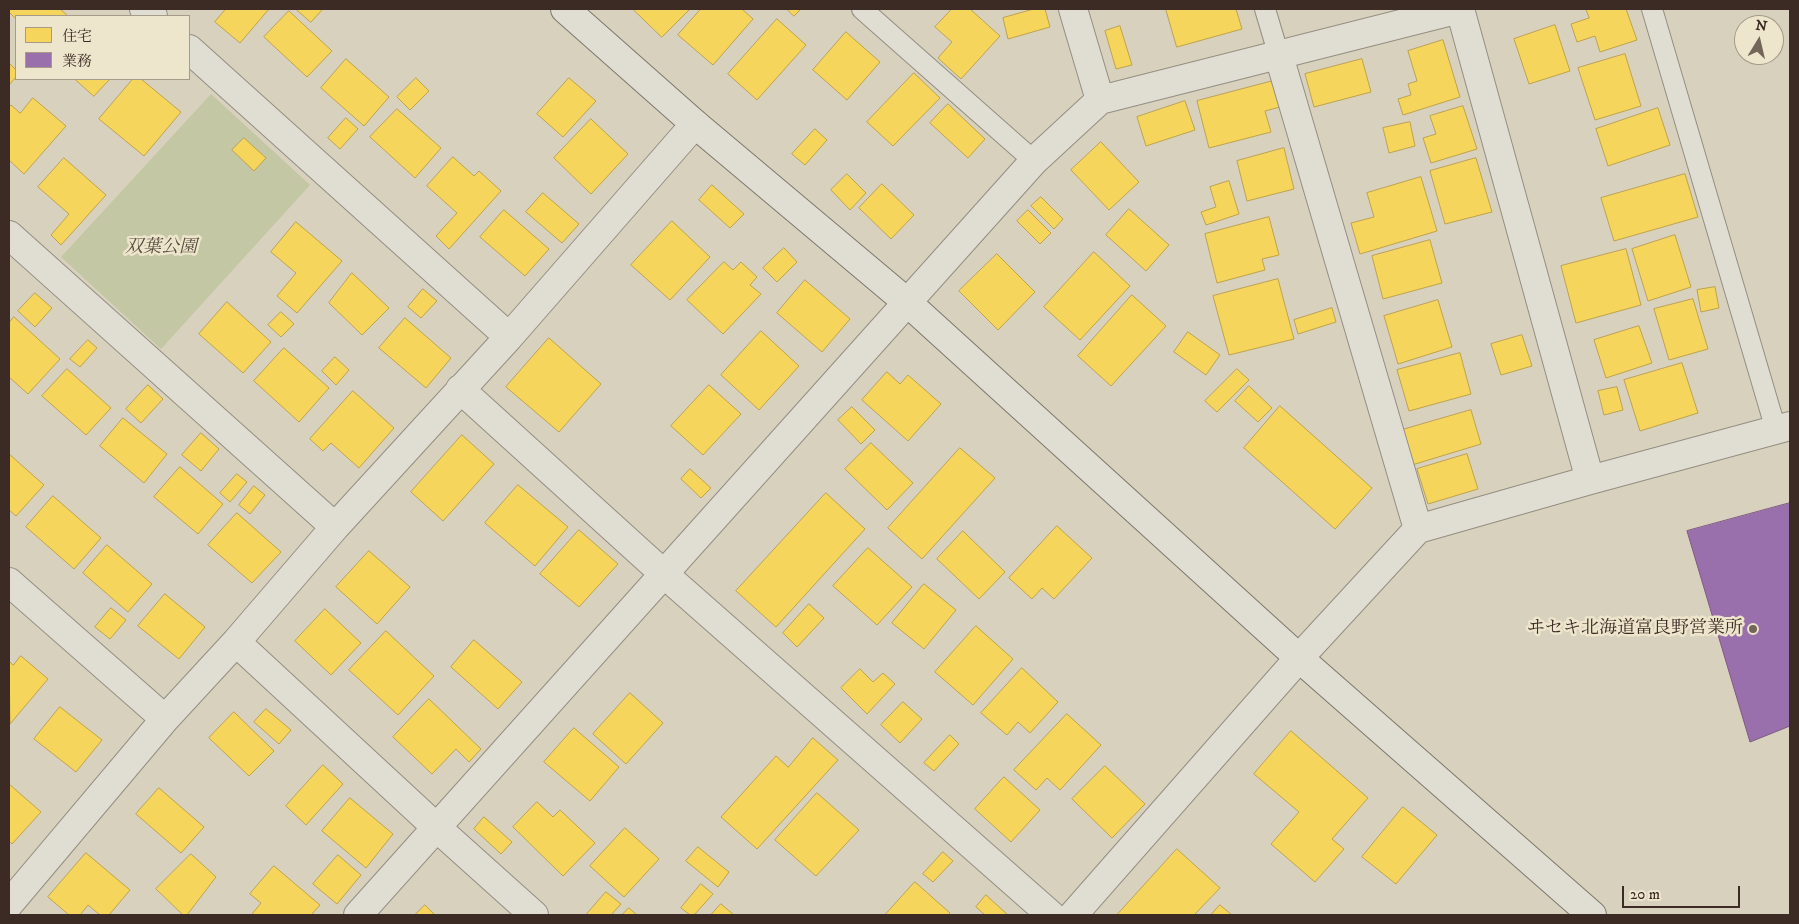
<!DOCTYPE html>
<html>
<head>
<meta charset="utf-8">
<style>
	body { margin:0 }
	#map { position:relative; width:1799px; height:924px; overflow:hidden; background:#d8d1bd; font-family:"IM FELL DW Pica","Noto Serif JP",serif }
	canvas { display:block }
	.frame { position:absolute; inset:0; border:10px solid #3c2b25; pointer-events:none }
	.legend { position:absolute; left:15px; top:15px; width:175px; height:65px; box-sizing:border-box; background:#ede5cc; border:1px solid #a69b89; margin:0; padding:6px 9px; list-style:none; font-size:15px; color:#3c2b25 }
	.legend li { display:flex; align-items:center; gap:10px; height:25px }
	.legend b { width:25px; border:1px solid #a69b89 }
	.north { position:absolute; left:1734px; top:15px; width:50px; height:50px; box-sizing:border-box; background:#ede5cc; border:1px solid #a69b89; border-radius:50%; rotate:9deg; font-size:14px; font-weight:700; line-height:20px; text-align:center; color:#3c2b25 }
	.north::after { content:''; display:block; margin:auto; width:18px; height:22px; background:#73655a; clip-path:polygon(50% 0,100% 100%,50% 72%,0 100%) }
	.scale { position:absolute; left:1622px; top:886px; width:118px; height:22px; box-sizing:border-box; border:2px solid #3c2b25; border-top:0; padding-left:6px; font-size:15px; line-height:18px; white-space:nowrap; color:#3c2b25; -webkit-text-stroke:4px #ede5cc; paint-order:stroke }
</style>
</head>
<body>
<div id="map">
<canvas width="1799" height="924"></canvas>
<div class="frame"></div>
<ul class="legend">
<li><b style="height:14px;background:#f6d55c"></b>住宅</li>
<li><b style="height:14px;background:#9970ab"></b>業務</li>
</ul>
<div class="north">N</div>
<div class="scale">20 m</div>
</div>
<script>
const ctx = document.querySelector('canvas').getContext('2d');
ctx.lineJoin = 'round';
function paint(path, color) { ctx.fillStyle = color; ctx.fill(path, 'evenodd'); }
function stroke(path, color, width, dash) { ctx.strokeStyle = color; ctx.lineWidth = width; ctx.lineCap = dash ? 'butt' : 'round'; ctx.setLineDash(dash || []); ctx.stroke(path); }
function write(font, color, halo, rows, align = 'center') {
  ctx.font = font + ' "IM FELL DW Pica","Noto Serif JP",serif'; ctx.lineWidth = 5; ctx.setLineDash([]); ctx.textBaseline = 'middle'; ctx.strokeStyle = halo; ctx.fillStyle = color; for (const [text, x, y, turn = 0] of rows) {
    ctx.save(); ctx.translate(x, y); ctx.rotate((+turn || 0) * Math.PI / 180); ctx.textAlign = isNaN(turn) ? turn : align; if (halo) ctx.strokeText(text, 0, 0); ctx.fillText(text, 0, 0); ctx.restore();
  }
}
paint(new Path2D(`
	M 211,94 L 310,185 L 161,349 L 61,257 Z`), '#c3c7a3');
const homes = new Path2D(`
	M 9,9 L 60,9 L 68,16 L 16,16 L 16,19 L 9,12 Z
	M 226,9 L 269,9 L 240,43 L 215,22 Z
	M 296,9 L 323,9 L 311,22 Z
	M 633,9 L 690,9 L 662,37 Z
	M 701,9 L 742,9 L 753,19 L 713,65 L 678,35 Z
	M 787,9 L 801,9 L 794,16 Z
	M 952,9 L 970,9 L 1000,36 L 961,79 L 938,58 L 952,42 L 935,27 Z
	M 1034,9 L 1045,9 L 1050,27 L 1008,39 L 1003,18 Z
	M 1166,9 L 1236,9 L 1242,29 L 1177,47 Z
	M 1586,9 L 1626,9 L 1637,40 L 1600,52 L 1595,36 L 1577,42 L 1571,24 L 1589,18 Z
	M 289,11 L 332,51 L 307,77 L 264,37 Z
	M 777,19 L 806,45 L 757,100 L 728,74 Z
	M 1555,25 L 1570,71 L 1529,84 L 1514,39 Z
	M 1120,26 L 1132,65 L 1116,69 L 1105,31 Z
	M 846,32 L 880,62 L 847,100 L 813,70 Z
	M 1443,40 L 1460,97 L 1403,115 L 1398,99 L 1411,95 L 1408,84 L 1417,81 L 1408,51 Z
	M 1625,54 L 1641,106 L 1595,120 L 1578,68 Z
	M 346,59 L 389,97 L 364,126 L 321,88 Z
	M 1362,59 L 1371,92 L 1314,107 L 1305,74 Z
	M 9,63 L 16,70 L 16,77 L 9,85 Z
	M 914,73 L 940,98 L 893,146 L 867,122 Z
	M 416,78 L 429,91 L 410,110 L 397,97 Z
	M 569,78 L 596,101 L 563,137 L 537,114 Z
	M 75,79 L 110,79 L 94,96 Z
	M 133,79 L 141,79 L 181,112 L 144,156 L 99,119 Z
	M 1273,81 L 1280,107 L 1265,111 L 1271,132 L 1209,148 L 1197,101 Z
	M 33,98 L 66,126 L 24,174 L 9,160 L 9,107 L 11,105 L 20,113 Z
	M 1185,101 L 1195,130 L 1146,146 L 1137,117 Z
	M 948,104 L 985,139 L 968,158 L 930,123 Z
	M 1463,106 L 1477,149 L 1431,163 L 1423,138 L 1436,134 L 1430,116 Z
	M 1658,108 L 1670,145 L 1608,166 L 1596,129 Z
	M 397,109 L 441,148 L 415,178 L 370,137 Z
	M 346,118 L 358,129 L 340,149 L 328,138 Z
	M 591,119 L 628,154 L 591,194 L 554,158 Z
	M 1410,122 L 1415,146 L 1389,153 L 1383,128 Z
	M 815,129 L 827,140 L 805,165 L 792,154 Z
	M 244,138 L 266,158 L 254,171 L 232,150 Z
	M 1101,142 L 1139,182 L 1109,210 L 1071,170 Z
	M 1284,148 L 1294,189 L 1247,201 L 1237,161 Z
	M 453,157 L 474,176 L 479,171 L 501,191 L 449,249 L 436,236 L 457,213 L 427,186 Z
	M 64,158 L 106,195 L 61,245 L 51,235 L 69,214 L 38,187 Z
	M 1476,158 L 1492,212 L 1445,224 L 1430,171 Z
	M 847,174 L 866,193 L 850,210 L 831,190 Z
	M 1685,174 L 1698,217 L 1614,241 L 1601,198 Z
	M 1421,177 L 1437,231 L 1360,254 L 1351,223 L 1374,217 L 1367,193 Z
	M 1229,181 L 1239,214 L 1206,225 L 1201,212 L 1216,207 L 1210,187 Z
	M 882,184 L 914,215 L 891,239 L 859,208 Z
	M 712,185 L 744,214 L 730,228 L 699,200 Z
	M 543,193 L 579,224 L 562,243 L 526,212 Z
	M 1041,197 L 1063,219 L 1054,229 L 1031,206 Z
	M 1129,209 L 1169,245 L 1146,271 L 1106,235 Z
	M 504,210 L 549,249 L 525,276 L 480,237 Z
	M 1028,210 L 1051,233 L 1040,244 L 1017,221 Z
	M 1269,217 L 1279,255 L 1262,259 L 1265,270 L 1217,283 L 1205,234 Z
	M 672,221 L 710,257 L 670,300 L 631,265 Z
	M 296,222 L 342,261 L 297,313 L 277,296 L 296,273 L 271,252 Z
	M 1675,235 L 1691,287 L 1648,301 L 1632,249 Z
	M 1430,240 L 1442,283 L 1383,299 L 1372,256 Z
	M 784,248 L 797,262 L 777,282 L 763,268 Z
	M 1626,249 L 1641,305 L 1576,323 L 1561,266 Z
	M 1094,252 L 1130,286 L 1080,340 L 1044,307 Z
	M 997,254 L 1035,292 L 998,330 L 959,291 Z
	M 724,262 L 733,270 L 741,262 L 757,277 L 750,285 L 761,294 L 723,334 L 687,300 Z
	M 352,273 L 389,308 L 362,335 L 329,303 Z
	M 1278,279 L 1294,339 L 1229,355 L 1213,296 Z
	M 805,280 L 850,319 L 822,352 L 777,313 Z
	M 1715,287 L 1719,308 L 1701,312 L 1697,290 Z
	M 423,289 L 437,301 L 421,318 L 408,307 Z
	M 35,293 L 52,308 L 35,327 L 18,311 Z
	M 1132,295 L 1166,326 L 1111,386 L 1078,356 Z
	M 1693,299 L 1708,349 L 1669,360 L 1654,309 Z
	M 1438,300 L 1452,347 L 1398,364 L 1384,316 Z
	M 227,302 L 271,342 L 243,373 L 199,334 Z
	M 1332,308 L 1336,322 L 1298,334 L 1294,320 Z
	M 281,312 L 294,324 L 281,337 L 268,325 Z
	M 14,317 L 60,359 L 28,394 L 9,377 L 9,323 Z
	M 405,318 L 451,358 L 426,388 L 379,348 Z
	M 1639,326 L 1652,363 L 1606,378 L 1594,340 Z
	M 761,331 L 799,366 L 759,410 L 721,375 Z
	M 1188,332 L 1220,355 L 1206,375 L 1174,352 Z
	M 1522,335 L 1532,366 L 1501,375 L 1491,344 Z
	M 549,338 L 601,384 L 559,432 L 506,387 Z
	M 88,340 L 97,348 L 80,367 L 70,359 Z
	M 284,348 L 329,388 L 299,422 L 254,381 Z
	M 1460,353 L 1471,394 L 1409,411 L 1397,370 Z
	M 335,357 L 349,370 L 336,385 L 322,371 Z
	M 1682,363 L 1698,413 L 1640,431 L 1624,380 Z
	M 67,369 L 111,408 L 86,435 L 42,396 Z
	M 1237,369 L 1249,380 L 1217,412 L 1205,401 Z
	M 887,372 L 900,384 L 908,375 L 941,404 L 908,441 L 862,400 Z
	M 148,385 L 163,399 L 141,423 L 126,409 Z
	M 709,385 L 741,414 L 703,455 L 671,426 Z
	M 1249,386 L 1272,408 L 1258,422 L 1235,401 Z
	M 1617,387 L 1623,410 L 1604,415 L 1598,391 Z
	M 353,391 L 394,428 L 359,468 L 331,443 L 323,451 L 310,439 Z
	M 1280,406 L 1372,488 L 1335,529 L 1244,448 Z
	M 852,407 L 875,430 L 861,444 L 838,420 Z
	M 1471,410 L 1481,444 L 1412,465 L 1402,430 Z
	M 123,418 L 167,454 L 144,483 L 100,446 Z
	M 201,433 L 219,449 L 201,471 L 182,455 Z
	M 462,435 L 494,464 L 443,521 L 411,492 Z
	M 871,443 L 913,483 L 887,510 L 845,469 Z
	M 960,448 L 995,478 L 922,559 L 888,528 Z
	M 9,454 L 44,485 L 16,516 L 9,510 Z
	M 1467,454 L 1478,489 L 1428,504 L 1417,469 Z
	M 180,467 L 223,504 L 198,534 L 154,497 Z
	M 690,469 L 711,488 L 701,498 L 681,479 Z
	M 237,474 L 247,482 L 230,502 L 220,493 Z
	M 518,485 L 568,527 L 535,566 L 485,523 Z
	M 254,486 L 265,495 L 250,514 L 239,505 Z
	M 826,493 L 865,529 L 776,627 L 736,591 Z
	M 53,496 L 101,538 L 74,569 L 26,527 Z
	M 237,513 L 281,552 L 252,583 L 208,545 Z
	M 1057,526 L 1092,558 L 1054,599 L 1042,588 L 1032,599 L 1009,578 Z
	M 579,530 L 618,564 L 579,607 L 540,574 Z
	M 963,531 L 1005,572 L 979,599 L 937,559 Z
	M 107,545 L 152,584 L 128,612 L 83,573 Z
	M 868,548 L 912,587 L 877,625 L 833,586 Z
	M 369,551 L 410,587 L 377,624 L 336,587 Z
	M 924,584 L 956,610 L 924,649 L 892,623 Z
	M 165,594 L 205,627 L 179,659 L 138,626 Z
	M 809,604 L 824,618 L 797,647 L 783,633 Z
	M 111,608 L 126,620 L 110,639 L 95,627 Z
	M 325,609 L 361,643 L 331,675 L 295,641 Z
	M 976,626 L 1013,659 L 973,705 L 935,672 Z
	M 386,631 L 434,676 L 398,715 L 349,670 Z
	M 474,640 L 522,682 L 498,709 L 451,667 Z
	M 21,656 L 48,679 L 10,724 L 9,661 L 13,665 Z
	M 1022,668 L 1058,702 L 1030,733 L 1018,722 L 1007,735 L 981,713 Z
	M 860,669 L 873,682 L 883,673 L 895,684 L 867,714 L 841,688 Z
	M 630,693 L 663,723 L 626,764 L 593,734 Z
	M 429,699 L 481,749 L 469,762 L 456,749 L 432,774 L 393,737 Z
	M 903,702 L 922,719 L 900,743 L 881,725 Z
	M 60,707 L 102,740 L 76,772 L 34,739 Z
	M 266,709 L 291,730 L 279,744 L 254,722 Z
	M 234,712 L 274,751 L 249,776 L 209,738 Z
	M 1067,714 L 1101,745 L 1060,790 L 1047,778 L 1036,790 L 1014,770 Z
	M 574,728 L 619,767 L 590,801 L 544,762 Z
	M 1291,731 L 1368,798 L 1332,839 L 1344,849 L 1315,882 L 1271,844 L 1299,812 L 1254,774 Z
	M 950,735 L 959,744 L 934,771 L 924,763 Z
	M 813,738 L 838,760 L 757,849 L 721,817 L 776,756 L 788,767 Z
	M 323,765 L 343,784 L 306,825 L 286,806 Z
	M 1105,766 L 1145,804 L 1112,838 L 1072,799 Z
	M 1004,777 L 1040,810 L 1011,842 L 975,809 Z
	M 9,784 L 41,812 L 12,844 L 9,841 Z
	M 159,788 L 204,827 L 181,853 L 136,814 Z
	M 817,793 L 859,830 L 816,876 L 775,840 Z
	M 350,798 L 393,834 L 366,868 L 322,831 Z
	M 537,802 L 553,817 L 560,810 L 595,843 L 563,876 L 513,827 Z
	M 1403,807 L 1437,835 L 1396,884 L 1362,857 Z
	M 484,817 L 512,842 L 501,854 L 474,829 Z
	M 625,828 L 659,859 L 624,897 L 590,866 Z
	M 698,847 L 729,872 L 718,887 L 686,861 Z
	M 1177,849 L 1220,888 L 1194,915 L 1117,915 Z
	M 943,852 L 953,861 L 933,882 L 923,874 Z
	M 86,853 L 130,890 L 109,915 L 100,915 L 88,905 L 80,915 L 69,915 L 48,897 Z
	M 191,854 L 216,877 L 187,915 L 183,915 L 156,889 Z
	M 338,855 L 361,875 L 337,904 L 313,884 Z
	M 274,866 L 320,905 L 311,915 L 253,915 L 252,914 L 261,903 L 250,894 Z
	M 915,882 L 950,913 L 948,915 L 885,915 Z
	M 701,884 L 713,894 L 694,915 L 690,915 L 681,908 Z
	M 606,892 L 621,904 L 611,915 L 586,915 Z
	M 986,895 L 1008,915 L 985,915 L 976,907 Z
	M 721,904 L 734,915 L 711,915 Z
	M 425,905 L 435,915 L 415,915 Z
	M 1220,905 L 1232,915 L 1211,915 Z
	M 629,908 L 637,915 L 622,915 Z`);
paint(homes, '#f6d55c');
stroke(homes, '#bea24c', 1);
const offices = new Path2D(`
	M 1790,503 L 1790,726 L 1750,742 L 1687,531 Z`);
paint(offices, '#9970ab');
stroke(offices, '#7d5b83', 1);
const lane = new Path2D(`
	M 862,9 L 1034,161
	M 1265,9 L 1279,56
	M 1652,9 L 1776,430`);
const street = new Path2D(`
	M 144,9 L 153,16
	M 1073,9 L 1100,100
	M 1460,9 L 1590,480
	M 189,49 L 509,337
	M 1279,56 L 1418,529
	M 9,235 L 335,527
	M 460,389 L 664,574 L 1051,915
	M 9,582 L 165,719
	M 236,642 L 436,827 L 534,915
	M 9,904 L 165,719 L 236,642 L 335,527 L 509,337 L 695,124
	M 358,915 L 1034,161 L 1100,100 L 1460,9
	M 1073,915 L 1299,658 L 1418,529 L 1590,480 L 1790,426`);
const secondary = new Path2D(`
	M 565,9 L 695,124 L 908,303 L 1299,658 L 1592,915`);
stroke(lane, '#948e82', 22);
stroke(street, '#948e82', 30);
stroke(secondary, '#7e786d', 30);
stroke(lane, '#e0ddd3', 20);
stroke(street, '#e0ddd3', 28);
stroke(secondary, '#e0ddd3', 28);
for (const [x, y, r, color] of [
	[1753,629,5,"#73655a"]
]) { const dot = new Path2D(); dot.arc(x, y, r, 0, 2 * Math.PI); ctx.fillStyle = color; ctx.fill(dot); stroke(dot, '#ede5cc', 2); }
write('italic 18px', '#54483a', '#ede5cc', [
	["双葉公園",161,248]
]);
write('18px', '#3c2b25', '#ede5cc', [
	["ヰセキ北海道富良野営業所",1743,629]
], 'right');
</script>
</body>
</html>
